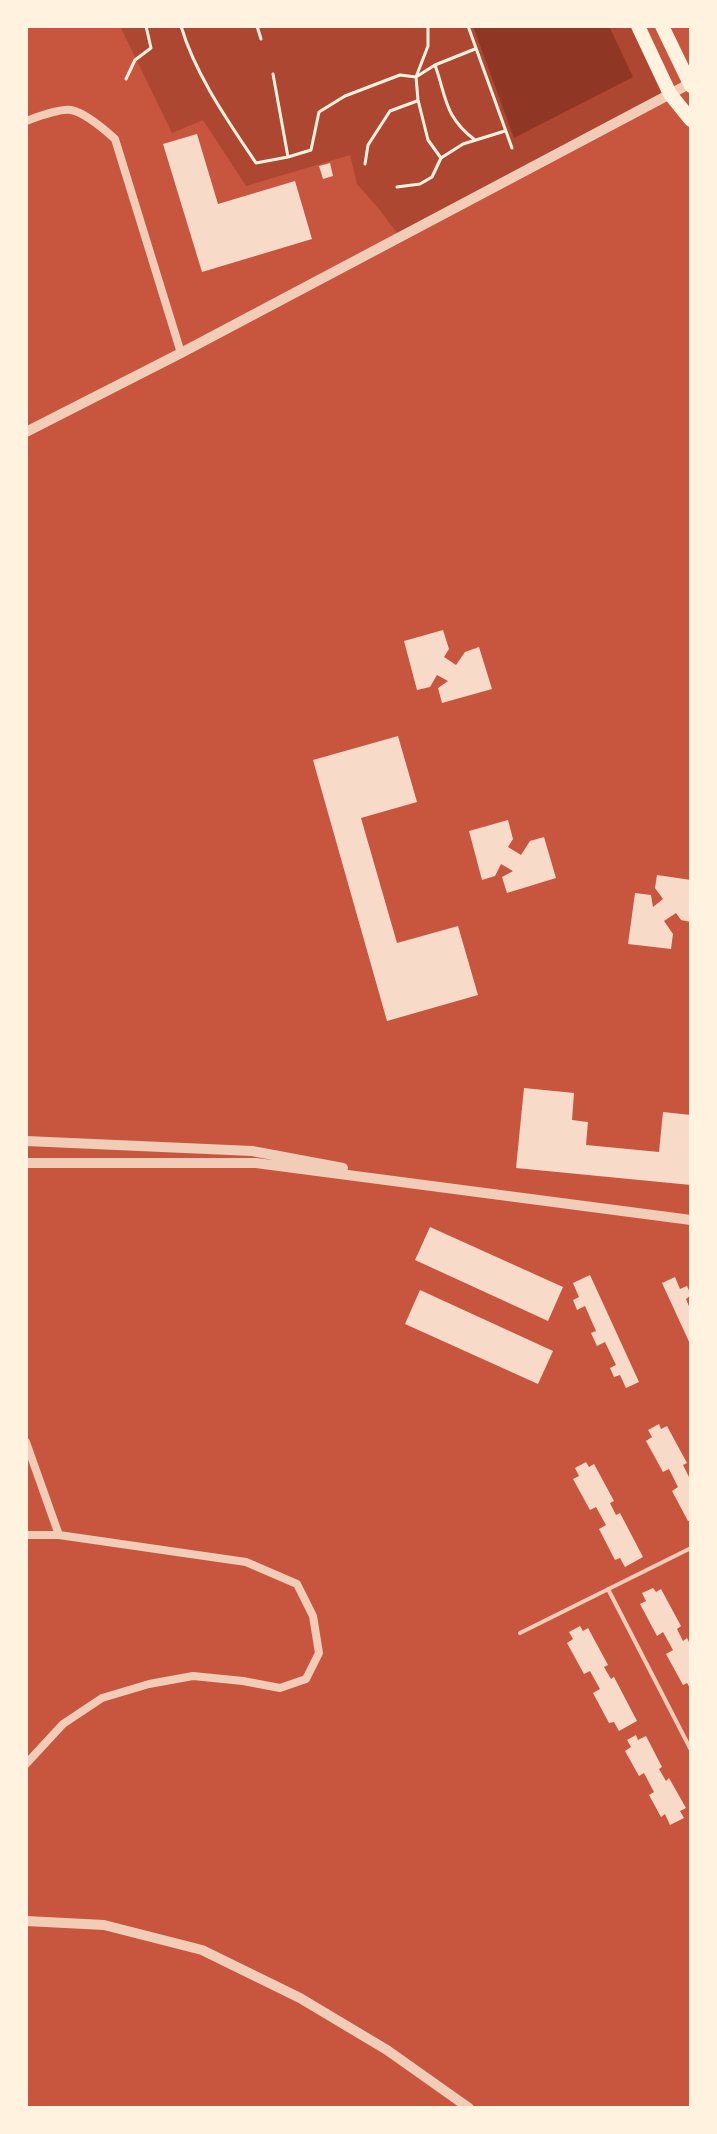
<!DOCTYPE html>
<html>
<head>
<meta charset="utf-8">
<style>
	body { margin:0 }
	#map { position:relative; width:717px; height:2134px; overflow:hidden; background:#c8553d; font-family:Ubuntu,sans-serif }
	canvas { display:block }
	.frame { position:absolute; inset:0; border:28px solid #fff3e0; pointer-events:none }
</style>
</head>
<body>
<div id="map">
<canvas width="717" height="2134"></canvas>
<div class="frame"></div>
</div>
<script>
const ctx = document.querySelector('canvas').getContext('2d');
ctx.lineJoin = 'round';
function paint(path, color) { ctx.fillStyle = color; ctx.fill(path, 'evenodd'); }
function stroke(path, color, width, dash) { ctx.strokeStyle = color; ctx.lineWidth = width; ctx.lineCap = dash ? 'butt' : 'round'; ctx.setLineDash(dash || []); ctx.stroke(path); }
paint(new Path2D(`
	M 120,26 L 637,26 L 670,94 L 400,237 L 379,209 L 357,184 L 350,155 L 246,186 L 203,120 L 172,133 Z`), '#ae4732');
paint(new Path2D(`
	M 473,26 L 609,26 L 633,77 L 514,138 Z`), '#8f3625');
paint(new Path2D(`
	M 197,134 L 218,204 L 295,181 L 312,239 L 202,272 L 163,144 Z
	M 330,163 L 333,176 L 323,179 L 319,166 Z
	M 443,630 L 449,649 L 444,657 L 456,665 L 465,652 L 479,647 L 492,689 L 442,703 L 438,688 L 448,681 L 437,675 L 430,687 L 417,690 L 404,641 Z
	M 398,736 L 417,802 L 361,818 L 397,943 L 458,926 L 478,995 L 387,1021 L 313,760 Z
	M 508,820 L 513,839 L 508,847 L 521,855 L 530,841 L 544,837 L 556,878 L 507,893 L 502,877 L 513,871 L 501,864 L 495,876 L 482,880 L 469,831 Z
	M 657,875 L 691,880 L 691,922 L 681,920 L 676,913 L 664,921 L 673,934 L 671,949 L 628,944 L 635,893 L 651,895 L 653,907 L 663,899 L 655,888 Z
	M 524,1088 L 574,1093 L 572,1120 L 588,1122 L 586,1145 L 659,1152 L 663,1112 L 691,1115 L 691,1185 L 516,1168 Z
	M 430,1227 L 563,1287 L 548,1321 L 415,1260 Z
	M 590,1275 L 639,1382 L 626,1388 L 620,1375 L 614,1377 L 610,1368 L 616,1365 L 605,1342 L 597,1346 L 591,1333 L 596,1331 L 585,1306 L 577,1310 L 573,1300 L 579,1297 L 573,1283 Z
	M 675,1277 L 680,1289 L 687,1286 L 691,1295 L 686,1299 L 691,1311 L 691,1346 L 662,1283 Z
	M 420,1290 L 553,1351 L 538,1384 L 405,1324 Z
	M 659,1424 L 661,1429 L 667,1426 L 687,1463 L 683,1465 L 689,1477 L 691,1476 L 691,1521 L 688,1521 L 672,1491 L 678,1487 L 669,1469 L 663,1472 L 646,1441 L 652,1437 L 648,1430 Z
	M 586,1462 L 589,1467 L 594,1464 L 614,1501 L 610,1503 L 616,1515 L 620,1513 L 643,1557 L 625,1567 L 620,1558 L 615,1560 L 599,1529 L 606,1525 L 596,1507 L 590,1510 L 573,1479 L 579,1476 L 575,1468 Z
	M 653,1588 L 656,1592 L 661,1589 L 681,1626 L 677,1629 L 683,1641 L 687,1638 L 691,1646 L 691,1690 L 687,1683 L 683,1685 L 666,1654 L 673,1650 L 663,1632 L 657,1636 L 640,1604 L 646,1601 L 642,1593 Z
	M 580,1626 L 583,1631 L 588,1628 L 608,1665 L 604,1667 L 611,1679 L 614,1677 L 637,1721 L 619,1731 L 614,1722 L 609,1723 L 593,1693 L 600,1689 L 590,1671 L 584,1674 L 567,1643 L 573,1639 L 569,1632 Z
	M 636,1735 L 638,1740 L 646,1736 L 662,1767 L 659,1769 L 666,1781 L 669,1778 L 686,1808 L 680,1811 L 684,1818 L 670,1825 L 665,1814 L 661,1817 L 649,1795 L 654,1792 L 644,1773 L 639,1776 L 625,1751 L 631,1747 L 627,1740 Z`), '#f7dbc8');
stroke(new Path2D(`
	M 181,26 C 195,74 228,121 256,163 L 288,157 L 311,150 L 319,112 L 345,96 L 400,75 L 416,77 L 435,65 L 475,49
	M 257,26 L 261,39
	M 428,26 L 428,46 L 416,77 L 418,100 L 428,140 L 441,158
	M 468,26 L 512,148
	M 435,65 C 447,99 444,116 475,140
	M 273,74 L 288,157
	M 126,79 L 135,60 L 151,48 L 146,26
	M 365,164 L 368,145 L 390,111 L 417,101
	M 397,187 L 420,184 L 432,177 L 441,158 L 463,144 L 505,131`), '#fff3e0', 3);
stroke(new Path2D(`
	M 608,1589 L 691,1750
	M 520,1633 L 691,1548`), '#f1ccb7', 4);
stroke(new Path2D(`
	M 26,121 C 37,117 60,108 71,110 C 86,113 104,129 115,139 L 181,353
	M 26,1442 L 59,1535
	M 26,1535 L 59,1535 L 246,1562 L 297,1584 L 313,1616 L 319,1653 L 306,1679 L 280,1688 L 243,1681 L 193,1676 L 149,1684 L 102,1698 L 63,1724 L 26,1764`), '#f1ccb7', 8);
stroke(new Path2D(`
	M 26,432 L 181,353 L 689,84
	M 26,1141 L 252,1151 L 343,1168
	M 26,1163 L 256,1163 L 691,1220
	M 26,1921 L 104,1925 L 202,1950 L 300,1998 L 387,2050 L 469,2108`), '#f1ccb7', 10);
stroke(new Path2D(`
	M 638,26 L 670,94 L 691,120
	M 662,26 L 691,86`), '#fff3e0', 14);
</script>
</body>
</html>
